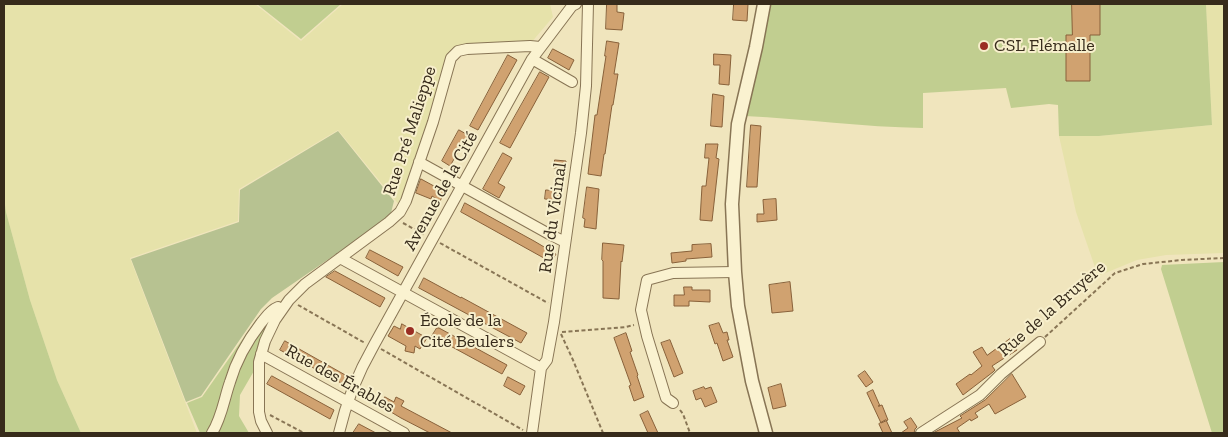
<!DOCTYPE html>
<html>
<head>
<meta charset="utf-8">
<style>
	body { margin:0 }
	#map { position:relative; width:1228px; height:437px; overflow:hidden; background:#f0e5bd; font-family:"Zilla Slab",serif }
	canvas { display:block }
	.frame { position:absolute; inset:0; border:5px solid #372b1b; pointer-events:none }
</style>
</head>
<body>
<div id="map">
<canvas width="1228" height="437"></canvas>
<div class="frame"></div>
</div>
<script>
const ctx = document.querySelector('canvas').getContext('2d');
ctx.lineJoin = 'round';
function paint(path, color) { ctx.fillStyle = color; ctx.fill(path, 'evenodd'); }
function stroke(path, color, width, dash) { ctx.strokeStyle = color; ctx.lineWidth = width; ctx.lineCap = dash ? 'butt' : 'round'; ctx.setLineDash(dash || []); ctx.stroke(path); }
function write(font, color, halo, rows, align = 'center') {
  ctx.font = font + ' "Zilla Slab",serif'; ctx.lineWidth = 4; ctx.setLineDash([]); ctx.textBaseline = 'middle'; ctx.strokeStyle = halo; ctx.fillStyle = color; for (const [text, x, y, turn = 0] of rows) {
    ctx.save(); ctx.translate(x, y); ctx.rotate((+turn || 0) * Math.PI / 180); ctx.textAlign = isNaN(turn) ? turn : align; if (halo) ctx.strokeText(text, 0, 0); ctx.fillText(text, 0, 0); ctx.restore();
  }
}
paint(new Path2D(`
	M 4,4 L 255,4 L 301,41 L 343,4 L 550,4 L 553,17 L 530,44 L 451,53 L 430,111 L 414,173 L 400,206 L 338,130 L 239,189 L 238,221 L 130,258 L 197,433 L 81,433 L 57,380 L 30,300 L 6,212 L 4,197 Z
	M 1206,4 L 1224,4 L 1224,253 L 1166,255 L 1137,260 L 1098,276 L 1076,212 L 1059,136 L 1099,136 L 1212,125 Z`), '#e6e2aa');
paint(new Path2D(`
	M 257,4 L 341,4 L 301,39 Z
	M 767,4 L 1206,4 L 1212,125 L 1099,136 L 1059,136 L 1058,105 L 1049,104 L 1011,108 L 1006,88 L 923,93 L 923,128 C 863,127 804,119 745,116 Z
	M 4,197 L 6,212 L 30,300 L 57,380 L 81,433 L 4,433 Z
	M 1224,262 L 1224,433 L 1212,433 L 1161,269 L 1162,265 Z
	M 258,317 L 271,326 L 258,364 L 240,395 L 239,416 L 249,433 L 200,433 L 187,403 L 202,397 Z`), '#c1ce90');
paint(new Path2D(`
	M 338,131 L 394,201 L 390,217 L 272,298 L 261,309 L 201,396 L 186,402 L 131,259 L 239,222 L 240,190 Z`), '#b7c291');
const building = new Path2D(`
	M 607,4 L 617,4 L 617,12 L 624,13 L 622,30 L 606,29 Z
	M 734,4 L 748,4 L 747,21 L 733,20 Z
	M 1072,4 L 1100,4 L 1100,35 L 1090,35 L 1090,81 L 1066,81 L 1066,35 L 1072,35 Z
	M 607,41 L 619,43 L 614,74 L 618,74 L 613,105 L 612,105 L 605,154 L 604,154 L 601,176 L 588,174 L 595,115 L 597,115 L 606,56 L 605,56 Z
	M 553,49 L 574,60 L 569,70 L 548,58 Z
	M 714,54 L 731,55 L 729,85 L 719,84 L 720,65 L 714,65 Z
	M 508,55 L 517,60 L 478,130 L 470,126 Z
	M 540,72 L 549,77 L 510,148 L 500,143 Z
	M 713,94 L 724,96 L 722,127 L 711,126 Z
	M 751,125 L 761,126 L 757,187 L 747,187 Z
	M 459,130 L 468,135 L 450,166 L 442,161 Z
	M 706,144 L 718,144 L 716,158 L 719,159 L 712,221 L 700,220 L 702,186 L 706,186 L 709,158 L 705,158 Z
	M 503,153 L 512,158 L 498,183 L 505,187 L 499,198 L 483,189 Z
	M 555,160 L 566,161 L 564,179 L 556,178 L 557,168 L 554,168 Z
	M 421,179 L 445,192 L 440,201 L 432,196 L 431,199 L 416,193 Z
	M 587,187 L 599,189 L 596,229 L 584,227 L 585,219 L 583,218 Z
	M 546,190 L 561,191 L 560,200 L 545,199 Z
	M 776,199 L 777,220 L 757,222 L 757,214 L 764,214 L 763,200 Z
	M 465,203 L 534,241 L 556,254 L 551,262 L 461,212 Z
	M 603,243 L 624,245 L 622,262 L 621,261 L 619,299 L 603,298 L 603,261 L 602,260 Z
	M 711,244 L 712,257 L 686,259 L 686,261 L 672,263 L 671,253 L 692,251 L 692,245 Z
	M 370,250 L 403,267 L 398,276 L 366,258 Z
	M 335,271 L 385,298 L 380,307 L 326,277 Z
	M 424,278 L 461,298 L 461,297 L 527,333 L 521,343 L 419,288 Z
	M 790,282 L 793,311 L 772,313 L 769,285 Z
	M 684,287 L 692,287 L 692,290 L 710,290 L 710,302 L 689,301 L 689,306 L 674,306 L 674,295 L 684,295 Z
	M 719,323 L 723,333 L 727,332 L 729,340 L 727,340 L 733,357 L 723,361 L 717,343 L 715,344 L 709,326 Z
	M 402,324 L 427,338 L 420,349 L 415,346 L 414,353 L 405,351 L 406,346 L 388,336 L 394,326 L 400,329 Z
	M 437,328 L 439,328 L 507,365 L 502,374 L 432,336 Z
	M 626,333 L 632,351 L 630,352 L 638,375 L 637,376 L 644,397 L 634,401 L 629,386 L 631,385 L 614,338 Z
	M 1010,339 L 1017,350 L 992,366 L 995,370 L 993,372 L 963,395 L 956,384 L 970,374 L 971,375 L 982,366 L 973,352 L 982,347 L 987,355 Z
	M 670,340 L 683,373 L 674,377 L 661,343 Z
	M 285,341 L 347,376 L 343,384 L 280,350 Z
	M 865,371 L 873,382 L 866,387 L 858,376 Z
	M 1012,374 L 1026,397 L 995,414 L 989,404 L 975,413 L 978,417 L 971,421 L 970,419 L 957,428 L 960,433 L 933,433 L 962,418 L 960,416 L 985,400 Z
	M 272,376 L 334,410 L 330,419 L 267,384 Z
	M 508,377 L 525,386 L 520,395 L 504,386 Z
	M 781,384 L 786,406 L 773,409 L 768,388 Z
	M 704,387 L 705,389 L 711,387 L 717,402 L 705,407 L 701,398 L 696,400 L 693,391 Z
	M 873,390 L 880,406 L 878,406 L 882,405 L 888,420 L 881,423 L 867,393 Z
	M 385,397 L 394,402 L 396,397 L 404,401 L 401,406 L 452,433 L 430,433 L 401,418 L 381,406 Z
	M 648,411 L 658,433 L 648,433 L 640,415 Z
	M 911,418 L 917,427 L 915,429 L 914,433 L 901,433 L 908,428 L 904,422 Z
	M 886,420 L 892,433 L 883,433 L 879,424 Z
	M 359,424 L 376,433 L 353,433 Z`);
paint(building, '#d0a270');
stroke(building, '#88613a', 1);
const minor = new Path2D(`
	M 532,59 L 572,82
	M 419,162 L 549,234 L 565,242
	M 340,258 L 541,368
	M 261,354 L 404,433
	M 673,403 L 666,398 L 647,336 L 641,310 L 647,280 L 673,273 L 735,272
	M 212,433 C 222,417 224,399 230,382 C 236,361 248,340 261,323 C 266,317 270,310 278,307 L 282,310
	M 267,433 L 261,421 L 259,412 L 259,362 L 265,341 L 275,320 L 289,300 L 305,284 L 389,222 L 400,212 L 406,201 L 433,122 L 451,58 L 458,51 L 467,49 L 530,46 L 540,47
	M 339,433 C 346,402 358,373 374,345 L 532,59 L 572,6 L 576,4
	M 532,433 L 541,368 L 547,360 L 554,322 L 581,133 L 586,86 L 588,4
	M 921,433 L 980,395 L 1001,374 L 1040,342`);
const tertiary = new Path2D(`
	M 764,4 L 756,47 L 738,124 L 732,204 L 735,272 L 738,306 L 752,381 L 766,433`);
stroke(minor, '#887555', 12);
stroke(tertiary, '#887555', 15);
stroke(new Path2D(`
	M 403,223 L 425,235
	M 440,243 L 548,303
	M 298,305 L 365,343
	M 562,332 L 626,327 L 634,325
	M 561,334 L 573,360 L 603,433
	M 1045,337 L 1115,273 L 1143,264 L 1182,260 L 1224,258
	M 381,349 L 523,430
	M 680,410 L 683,414 L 690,433
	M 270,415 L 304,433`), '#887555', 2, [4, 2.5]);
stroke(minor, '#faf2d0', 10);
stroke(tertiary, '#faf2d0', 12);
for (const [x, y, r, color] of [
	[984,46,5,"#9a2d22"],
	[410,331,5,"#9a2d22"]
]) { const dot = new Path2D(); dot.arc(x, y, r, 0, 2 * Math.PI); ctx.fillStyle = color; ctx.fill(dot); stroke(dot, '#f7efcc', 2); }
write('18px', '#372b1b', '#f7efcc', [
	["CSL Flémalle",994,46],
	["École de la",420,321],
	["Cité Beulers",420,342]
], 'left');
write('18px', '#372b1b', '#f7efcc', [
	["Rue Pré Malieppe",410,131,-72],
	["Avenue de la Cité",441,191,-61],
	["Rue du Vicinal",553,218,-82],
	["Rue de la Bruyère",1052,309,-41],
	["Rue des Érables",340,379,29]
]);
</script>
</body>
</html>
